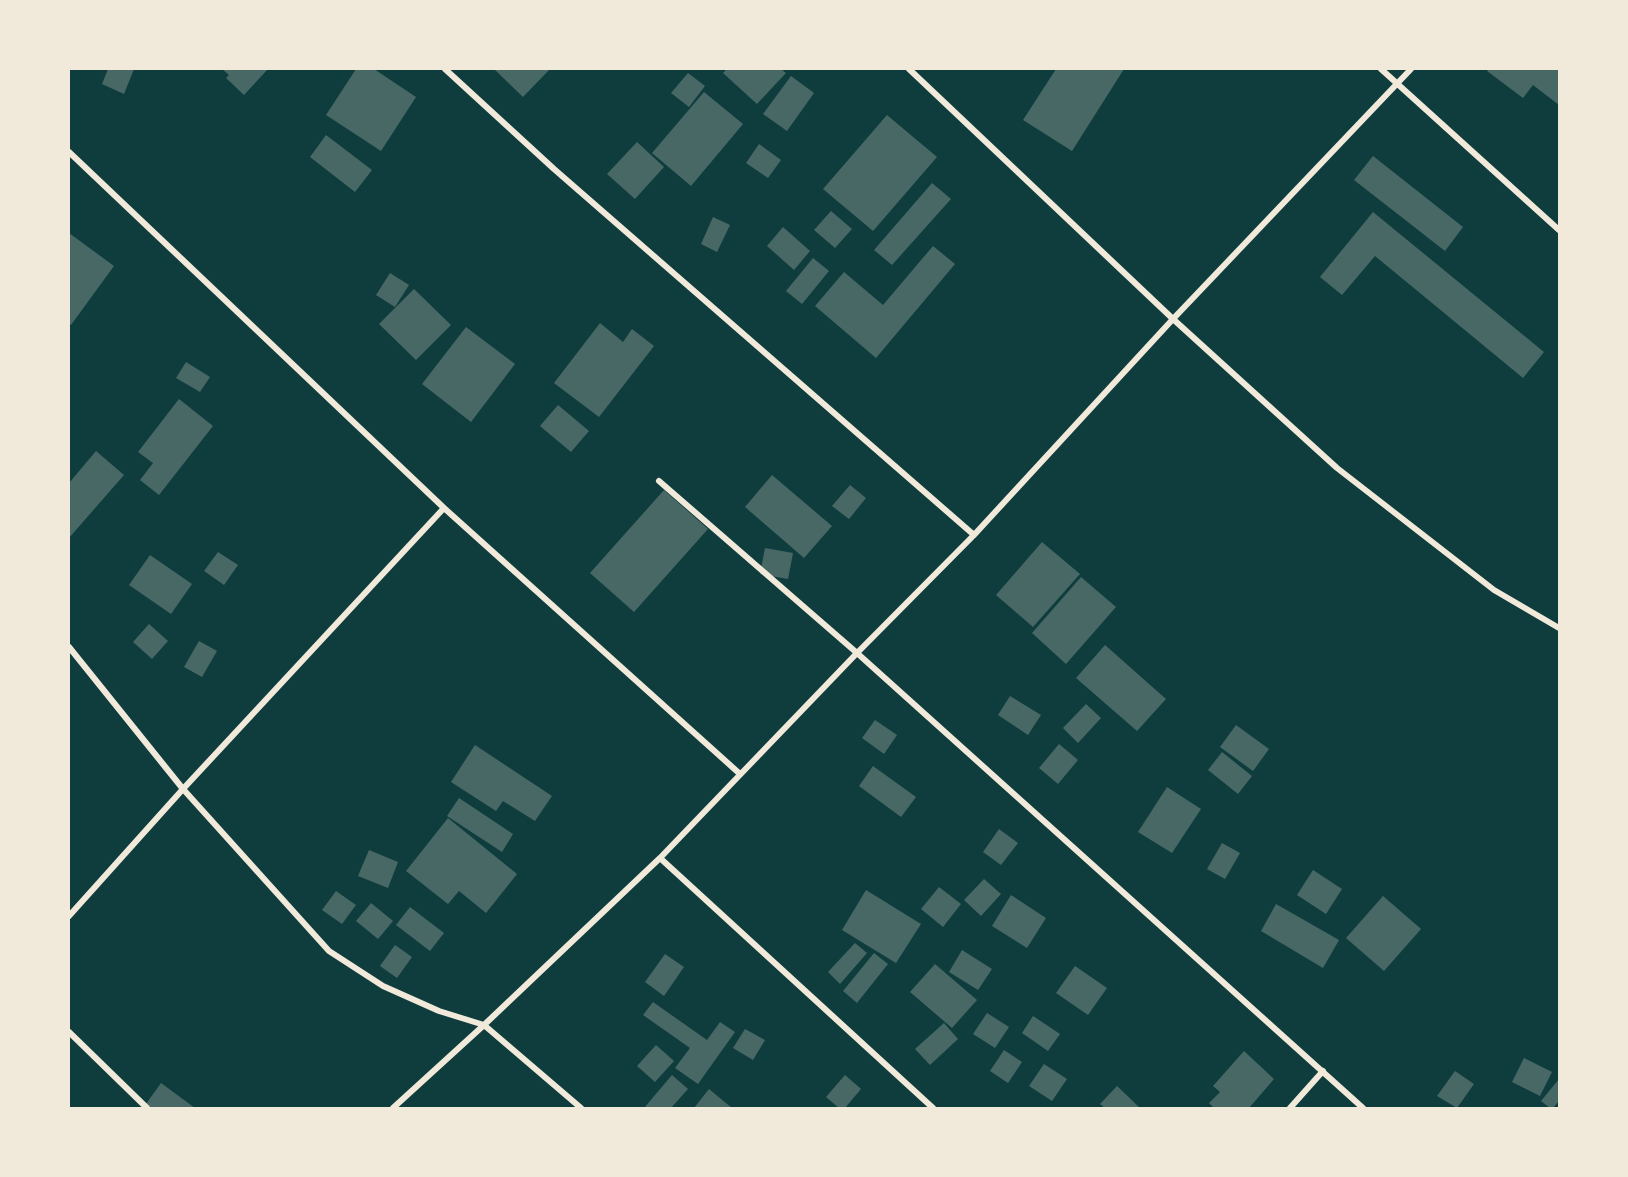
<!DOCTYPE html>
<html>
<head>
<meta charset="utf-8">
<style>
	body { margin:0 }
	#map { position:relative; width:1628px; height:1177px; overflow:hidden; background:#0f3d3e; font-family:Bitter,serif }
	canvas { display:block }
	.frame { position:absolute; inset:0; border:70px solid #f1e9da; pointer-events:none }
</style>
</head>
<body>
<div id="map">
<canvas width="1628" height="1177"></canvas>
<div class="frame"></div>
</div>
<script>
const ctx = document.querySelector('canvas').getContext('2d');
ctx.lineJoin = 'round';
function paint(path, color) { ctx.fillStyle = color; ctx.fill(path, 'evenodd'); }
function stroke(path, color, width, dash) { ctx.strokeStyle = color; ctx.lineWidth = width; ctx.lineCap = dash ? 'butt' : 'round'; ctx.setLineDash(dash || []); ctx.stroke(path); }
paint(new Path2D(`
	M 108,69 L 134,69 L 124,94 L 102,84 Z
	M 222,69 L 268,69 L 244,95 L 226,78 L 229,75 Z
	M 356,69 L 374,69 L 416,97 L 381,151 L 326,115 Z
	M 494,69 L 550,69 L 523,97 Z
	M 727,69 L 781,69 L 786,73 L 757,104 L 723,73 Z
	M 1056,69 L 1124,69 L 1072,151 L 1023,120 Z
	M 1489,69 L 1559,69 L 1559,105 L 1533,85 L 1523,98 L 1487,71 Z
	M 688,73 L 705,86 L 689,107 L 671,93 Z
	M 791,76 L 814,93 L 787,131 L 763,114 Z
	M 704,92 L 743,124 L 691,186 L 652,153 Z
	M 887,115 L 937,157 L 873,231 L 823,189 Z
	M 326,135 L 372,170 L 355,192 L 310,157 Z
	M 637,142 L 664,167 L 635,199 L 607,174 Z
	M 759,144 L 781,160 L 768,178 L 746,163 Z
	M 1373,156 L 1463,227 L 1445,251 L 1354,180 Z
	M 932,183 L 951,199 L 892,265 L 874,250 Z
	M 831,211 L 852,229 L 835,248 L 814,230 Z
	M 1373,212 L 1544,352 L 1523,378 L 1375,256 L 1342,295 L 1320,277 Z
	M 713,217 L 730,225 L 717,252 L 701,244 Z
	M 783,227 L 810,251 L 794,270 L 767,246 Z
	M 69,233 L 114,266 L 71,325 L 69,323 Z
	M 933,246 L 955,264 L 876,358 L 815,306 L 844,272 L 883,305 Z
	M 813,258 L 829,271 L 802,304 L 786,291 Z
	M 390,273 L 409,285 L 395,307 L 376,295 Z
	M 414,289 L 451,325 L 416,360 L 379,324 Z
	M 600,323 L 623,342 L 632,329 L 654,346 L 599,417 L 554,383 Z
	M 466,327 L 515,364 L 471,422 L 422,384 Z
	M 186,362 L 210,377 L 200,392 L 176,378 Z
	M 179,399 L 213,426 L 159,495 L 140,480 L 153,463 L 138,452 Z
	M 558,405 L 589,431 L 571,452 L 540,426 Z
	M 96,451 L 124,475 L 69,538 L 69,483 Z
	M 772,475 L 832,526 L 804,558 L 745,507 Z
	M 850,485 L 866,498 L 849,519 L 832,506 Z
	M 664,490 L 708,529 L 634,612 L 590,573 Z
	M 1042,542 L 1080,574 L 1033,627 L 996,595 Z
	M 765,548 L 793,553 L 788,579 L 760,574 Z
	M 218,552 L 238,565 L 224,585 L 204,571 Z
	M 150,555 L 192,584 L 171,614 L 129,585 Z
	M 1081,577 L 1116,607 L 1066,664 L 1032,633 Z
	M 149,624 L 168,641 L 152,659 L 133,642 Z
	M 199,641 L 217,651 L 202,677 L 184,667 Z
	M 1105,645 L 1166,699 L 1137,731 L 1076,678 Z
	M 1010,696 L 1041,715 L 1028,735 L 998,715 Z
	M 1086,704 L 1101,718 L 1078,743 L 1063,728 Z
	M 875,720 L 897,735 L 884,754 L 862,738 Z
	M 1236,725 L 1269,749 L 1253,771 L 1220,747 Z
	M 1059,744 L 1078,760 L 1058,784 L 1039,768 Z
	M 475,745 L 552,796 L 535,821 L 503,801 L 496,811 L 451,782 Z
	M 1222,752 L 1252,776 L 1238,794 L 1208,770 Z
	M 873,766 L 916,797 L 901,817 L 859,786 Z
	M 1167,787 L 1201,809 L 1172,853 L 1138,832 Z
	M 459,798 L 513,834 L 502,852 L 447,816 Z
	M 448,818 L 517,874 L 486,913 L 459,891 L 448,904 L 406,871 Z
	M 999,829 L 1018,843 L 1001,865 L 983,852 Z
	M 1222,843 L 1240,853 L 1225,879 L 1207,869 Z
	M 369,850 L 398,862 L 388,888 L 358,876 Z
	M 1313,870 L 1342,889 L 1326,914 L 1297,895 Z
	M 984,879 L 1001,894 L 981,916 L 964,900 Z
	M 939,887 L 961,904 L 943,927 L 921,909 Z
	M 866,890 L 921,924 L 896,963 L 842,930 Z
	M 336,891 L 356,905 L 342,924 L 322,910 Z
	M 1011,895 L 1046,918 L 1027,948 L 992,926 Z
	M 1383,896 L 1421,929 L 1384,971 L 1346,938 Z
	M 371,903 L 393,921 L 378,939 L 356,921 Z
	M 1276,904 L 1339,940 L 1323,968 L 1261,931 Z
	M 410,907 L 444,933 L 430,951 L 396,925 Z
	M 855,943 L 867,953 L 840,984 L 828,972 Z
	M 395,945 L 412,957 L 397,978 L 380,966 Z
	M 962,950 L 992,969 L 978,990 L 949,972 Z
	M 874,953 L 888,964 L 857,1003 L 843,991 Z
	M 665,954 L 684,967 L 664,996 L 645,982 Z
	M 935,964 L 977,1000 L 952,1028 L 910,992 Z
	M 1075,966 L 1107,988 L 1088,1015 L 1056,993 Z
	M 653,1002 L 707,1040 L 720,1022 L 735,1032 L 698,1084 L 675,1068 L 690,1048 L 643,1015 Z
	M 987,1013 L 1009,1027 L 995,1048 L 973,1034 Z
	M 1033,1016 L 1060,1034 L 1048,1051 L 1022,1033 Z
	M 944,1023 L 958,1039 L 930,1065 L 915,1049 Z
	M 745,1029 L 765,1040 L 753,1060 L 733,1048 Z
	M 656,1045 L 674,1061 L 655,1082 L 637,1066 Z
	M 1004,1050 L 1022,1062 L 1008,1083 L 990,1071 Z
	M 1244,1051 L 1274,1079 L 1249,1108 L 1214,1108 L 1209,1103 L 1220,1092 L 1213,1086 Z
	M 1524,1058 L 1552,1072 L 1540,1096 L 1512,1082 Z
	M 1044,1064 L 1067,1079 L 1052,1101 L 1029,1086 Z
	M 1455,1071 L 1474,1084 L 1457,1108 L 1437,1096 Z
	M 672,1075 L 688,1089 L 671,1108 L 644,1108 Z
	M 845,1075 L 861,1089 L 845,1108 L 839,1108 L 826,1097 Z
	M 1559,1079 L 1559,1101 L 1553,1108 L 1550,1108 L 1541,1101 Z
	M 161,1083 L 195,1108 L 151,1108 L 146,1104 Z
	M 1117,1086 L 1140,1108 L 1105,1108 L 1100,1104 Z
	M 709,1089 L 732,1108 L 694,1108 Z`), '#486865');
stroke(new Path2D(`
	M 445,69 L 554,169 L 974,535
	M 909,69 L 1173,319 L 1337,468 L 1494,590 L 1559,628
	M 1381,69 L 1559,230
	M 69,152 L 444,508 L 740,774
	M 659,481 L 857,653 L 1363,1108
	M 69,647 L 183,789 L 329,951 L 383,986 L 439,1011 L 484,1025 L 581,1108
	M 660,858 L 933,1108
	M 69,916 L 183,789 L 444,508
	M 69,1032 L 147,1108
	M 393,1108 L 484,1025 L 660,858 L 857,653 L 974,535 L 1173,319 L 1411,69
	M 1290,1108 L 1323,1071`), '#f1e9da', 6);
</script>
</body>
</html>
